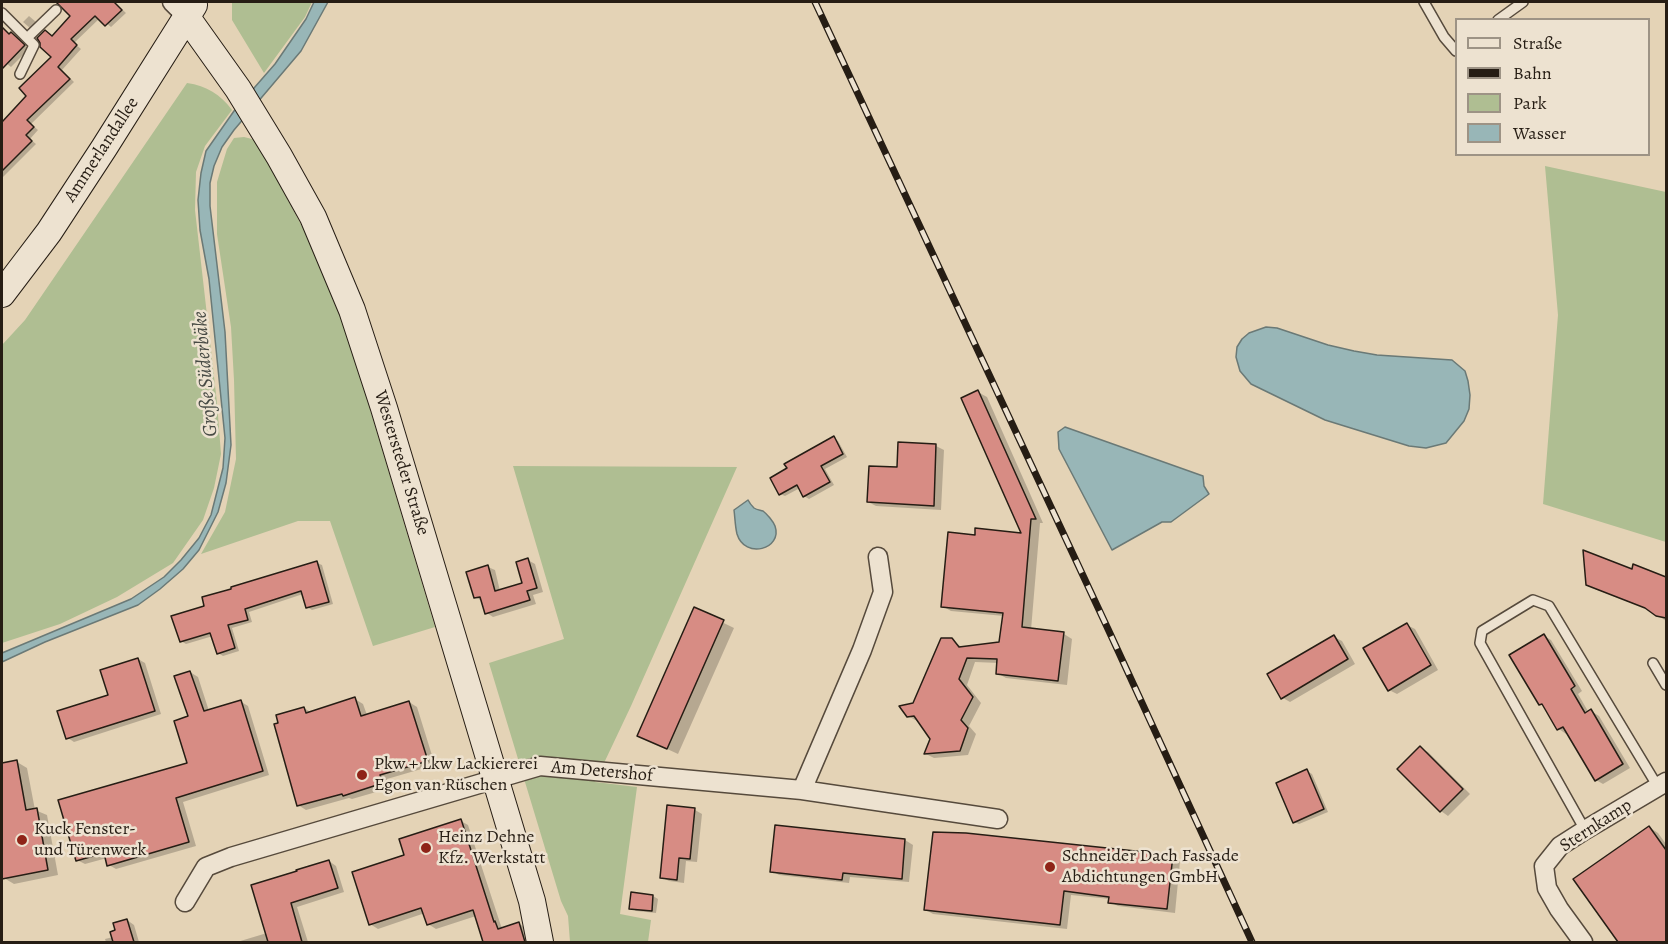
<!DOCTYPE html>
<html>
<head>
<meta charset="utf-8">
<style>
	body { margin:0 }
	#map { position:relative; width:1668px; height:944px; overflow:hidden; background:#e4d3b6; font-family:Alegreya,serif }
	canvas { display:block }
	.frame { position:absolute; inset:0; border:3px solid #261d14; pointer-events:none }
	.legend { position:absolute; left:1455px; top:18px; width:195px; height:138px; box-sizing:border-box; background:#ede2d0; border:2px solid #9d9385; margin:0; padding:8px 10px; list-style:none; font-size:18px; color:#261d14 }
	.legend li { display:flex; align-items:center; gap:12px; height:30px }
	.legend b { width:30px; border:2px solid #9d9385 }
</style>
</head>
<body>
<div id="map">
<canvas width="1668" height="944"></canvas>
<div class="frame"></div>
<ul class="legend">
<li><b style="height:8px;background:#ede2d0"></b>Straße</li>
<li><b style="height:8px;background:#261d14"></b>Bahn</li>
<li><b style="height:16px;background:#afbe92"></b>Park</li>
<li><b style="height:16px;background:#98b6b7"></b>Wasser</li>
</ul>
</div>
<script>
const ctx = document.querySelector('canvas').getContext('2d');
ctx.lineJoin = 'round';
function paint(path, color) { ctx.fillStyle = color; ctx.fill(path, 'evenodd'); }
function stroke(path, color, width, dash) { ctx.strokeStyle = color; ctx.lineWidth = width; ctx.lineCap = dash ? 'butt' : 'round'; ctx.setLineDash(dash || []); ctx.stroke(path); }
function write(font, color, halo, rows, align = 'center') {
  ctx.font = font + ' Alegreya,serif'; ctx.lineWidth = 5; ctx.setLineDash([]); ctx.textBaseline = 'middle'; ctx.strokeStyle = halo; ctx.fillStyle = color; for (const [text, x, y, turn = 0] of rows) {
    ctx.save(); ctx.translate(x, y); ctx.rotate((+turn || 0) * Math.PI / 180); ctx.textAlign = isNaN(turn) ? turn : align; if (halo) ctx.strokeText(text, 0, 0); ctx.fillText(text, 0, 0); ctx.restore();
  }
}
paint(new Path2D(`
	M 232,2 L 312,2 L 305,17 L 264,73 L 232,20 Z
	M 187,83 C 207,86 220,94 232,110 L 205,146 L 196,172 L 195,210 L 217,403 L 221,454 L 214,488 L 203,520 L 173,563 L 117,597 L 60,624 L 2,643 L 2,345 L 25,320 Z
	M 244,137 L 256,140 L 314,249 L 342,315 L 435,627 L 373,646 L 330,521 L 298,521 L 201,554 L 225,512 L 236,459 L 234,380 L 231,327 L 217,234 L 217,182 L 227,149 L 234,138 Z
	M 1545,166 L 1666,192 L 1666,542 L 1543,504 L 1558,315 Z
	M 513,466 L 737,467 L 631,706 L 595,782 L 637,787 L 620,914 L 651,920 L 648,942 L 570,942 L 568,916 L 561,901 L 489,663 L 564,639 Z`), '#afbe92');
const water = new Path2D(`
	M 314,2 L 328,2 L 301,51 L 234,130 L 222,147 L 214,166 L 210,183 L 210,206 L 225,332 L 231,445 L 226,483 L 218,512 L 199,550 L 183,569 L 160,589 L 138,605 L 45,642 L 2,662 L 2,653 L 131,599 L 164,577 L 181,560 L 199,538 L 211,515 L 223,468 L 225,438 L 209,279 L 200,230 L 198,200 L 201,173 L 206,151 L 234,111 L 275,64 L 306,19 Z
	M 1266,327 L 1277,328 L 1328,345 L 1354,351 L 1377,355 L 1452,360 L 1465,371 L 1468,381 L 1470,395 L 1469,409 L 1464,421 L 1446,443 L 1426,448 L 1409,446 L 1325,420 L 1251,384 L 1240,371 L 1236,357 L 1237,347 L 1242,339 L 1249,333 Z
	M 1065,427 L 1203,476 L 1204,486 L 1209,494 L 1171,522 L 1162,522 L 1112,550 L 1059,449 L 1058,432 Z
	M 748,500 C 749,502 753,507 754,508 C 757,510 760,510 763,511 C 767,514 773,521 775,526 C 783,549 745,560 737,534 C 735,526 735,517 734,510 Z`);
paint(water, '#98b6b7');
stroke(water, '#6a7976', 1.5);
paint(new Path2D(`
	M 58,2 L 114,2 L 126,13 L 111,27 L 100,18 L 74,43 L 81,49 L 62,70 L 74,82 L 31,124 L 38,130 L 30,139 L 36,144 L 2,178 L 2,124 L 28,96 L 53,57 L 46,32 L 53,37 L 72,16 Z
	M 29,16 L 36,22 L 30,28 L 23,22 Z
	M 2,26 L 10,35 L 12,34 L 17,37 L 29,49 L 11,67 L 2,60 Z
	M 978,392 L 987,397 L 1043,523 L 1040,523 L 1031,630 L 1064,634 L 1072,639 L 1067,685 L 1006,678 L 997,673 L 999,663 L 975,662 L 967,685 L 981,703 L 969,726 L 976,734 L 968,755 L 934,758 L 926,754 L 932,739 L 919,721 L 917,721 L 908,716 L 952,640 L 963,648 L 1001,643 L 1004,616 L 951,611 L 942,606 L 976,536 L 1023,535 Z
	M 834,438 L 838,441 L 847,457 L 825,469 L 834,485 L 809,499 L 804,496 L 800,488 L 785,496 L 780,494 Z
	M 900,444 L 936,446 L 944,450 L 941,510 L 876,506 L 868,502 L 898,469 Z
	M 528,560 L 535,564 L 543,592 L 533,595 L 536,604 L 493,617 L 487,613 L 482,601 L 475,597 L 488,567 L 495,570 L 500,591 L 524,584 Z
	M 317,563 L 322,565 L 333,604 L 312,610 L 307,607 L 303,594 L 249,612 L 252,622 L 232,628 L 239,651 L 223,656 L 218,653 L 213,636 L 186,644 L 181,641 L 206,607 L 233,590 Z
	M 1634,566 L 1666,578 L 1666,622 L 1666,621 L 1650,610 L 1595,589 L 1587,584 L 1634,571 Z
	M 695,609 L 734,628 L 678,754 L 639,736 Z
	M 1407,625 L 1415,629 L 1438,670 L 1397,694 L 1389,690 Z
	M 1544,636 L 1551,640 L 1582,691 L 1578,694 L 1589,713 L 1591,711 L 1599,716 L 1630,768 L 1603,784 L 1596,780 L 1568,733 L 1566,734 L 1559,729 L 1546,707 L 1540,704 Z
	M 1334,637 L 1342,641 L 1355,664 L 1290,702 L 1283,698 Z
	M 138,659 L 145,663 L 161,714 L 74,742 L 68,738 L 110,696 Z
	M 190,672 L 198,677 L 209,711 L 240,701 L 248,706 L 269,775 L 183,802 L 196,846 L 116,869 L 109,865 L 107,858 L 85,864 L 77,860 L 188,764 Z
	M 355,699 L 363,704 L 367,715 L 409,702 L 417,707 L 435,765 L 387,779 L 390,788 L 352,799 L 349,798 L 306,810 L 298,805 L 304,708 L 312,713 Z
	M 1420,748 L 1428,752 L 1470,794 L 1448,816 L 1441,811 L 1399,769 Z
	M 17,762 L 27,768 L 35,810 L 47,815 L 58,875 L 14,884 L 4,878 L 2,868 L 2,765 Z
	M 1307,771 L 1312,774 L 1328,812 L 1299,824 L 1294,822 Z
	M 695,810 L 702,814 L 697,862 L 686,861 L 684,883 L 669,881 L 661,877 Z
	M 461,821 L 468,825 L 501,926 L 503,928 L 519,924 L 527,928 L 531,942 L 485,942 L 476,916 L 436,929 L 428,924 L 425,913 L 378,929 L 370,924 L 406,856 Z
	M 1649,827 L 1658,833 L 1666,844 L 1666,942 L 1619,942 L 1575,880 Z
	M 905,840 L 913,845 L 909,882 L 850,877 L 849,883 L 779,875 L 772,871 Z
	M 1173,857 L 1180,861 L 1175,913 L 1118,906 L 1110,902 L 1110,899 L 1071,895 L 1067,929 L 933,914 L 926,910 Z
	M 329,861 L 336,866 L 344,892 L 297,907 L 308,942 L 237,942 L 267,933 L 253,886 Z
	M 653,896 L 658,899 L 656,913 L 636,911 L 631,908 Z
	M 127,920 L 134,925 L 139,942 L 106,942 L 105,939 L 113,937 Z`), '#0003');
const building = new Path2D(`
	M 56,2 L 114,2 L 122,10 L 105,26 L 95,16 L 71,39 L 77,45 L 58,67 L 70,79 L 27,120 L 34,127 L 26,135 L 32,141 L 2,171 L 2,122 L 26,96 L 19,88 L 51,57 L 40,47 L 40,43 L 37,38 L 45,30 L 52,36 L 70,16 Z
	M 2,27 L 9,34 L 11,32 L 25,45 L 2,69 Z
	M 978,390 L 1036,519 L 1031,519 L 1022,627 L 1064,632 L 1058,681 L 996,674 L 997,659 L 967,658 L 959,679 L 973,697 L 961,720 L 968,728 L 960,751 L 924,754 L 930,739 L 914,716 L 907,717 L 899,706 L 913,703 L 941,638 L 952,638 L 959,647 L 999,642 L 1003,613 L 941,607 L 948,532 L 975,535 L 975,528 L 1021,533 L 961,398 Z
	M 834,436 L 843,454 L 821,466 L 830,482 L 803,497 L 797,485 L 779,495 L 770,478 L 787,468 L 784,464 Z
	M 898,442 L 936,444 L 934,506 L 867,502 L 869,466 L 897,467 Z
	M 1583,550 L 1632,569 L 1633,564 L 1666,577 L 1666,618 L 1656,616 L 1645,608 L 1586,585 Z
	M 528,558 L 537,588 L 527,591 L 530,600 L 485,614 L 480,597 L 474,598 L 466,572 L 488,565 L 495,591 L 522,583 L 516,562 Z
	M 317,561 L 329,602 L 306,608 L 301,591 L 245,609 L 248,620 L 228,625 L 235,648 L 217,654 L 210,633 L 180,642 L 171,616 L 204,606 L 202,597 L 231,589 L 231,587 Z
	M 694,607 L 724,620 L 667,749 L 637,736 Z
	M 1407,623 L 1431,665 L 1388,691 L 1363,648 Z
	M 1544,634 L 1575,686 L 1571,689 L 1585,713 L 1591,709 L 1623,764 L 1595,781 L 1563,727 L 1557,730 L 1542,704 L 1539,705 L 1509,655 Z
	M 1334,635 L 1348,659 L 1281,699 L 1267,674 Z
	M 138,658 L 155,711 L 66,739 L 57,711 L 108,695 L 100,670 Z
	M 190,671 L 204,711 L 241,700 L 263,771 L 176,798 L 189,842 L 107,866 L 104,853 L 76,861 L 58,800 L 187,763 L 174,721 L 188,716 L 174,676 Z
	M 355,697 L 361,716 L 409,701 L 428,761 L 380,775 L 383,783 L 343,796 L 342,794 L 297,806 L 274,724 L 278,723 L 276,715 L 304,707 L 306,713 Z
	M 1420,746 L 1463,789 L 1440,812 L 1397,769 Z
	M 17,760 L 26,810 L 37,808 L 48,870 L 2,879 L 2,763 Z
	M 1307,769 L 1324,809 L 1293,823 L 1276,783 Z
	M 667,805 L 695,808 L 690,859 L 679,858 L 677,880 L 660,878 Z
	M 461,819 L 494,922 L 495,921 L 498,929 L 519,922 L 525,942 L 483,942 L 473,910 L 427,925 L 421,908 L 369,925 L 352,872 L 404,855 L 399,839 Z
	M 775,825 L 905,839 L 902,879 L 843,873 L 842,880 L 770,872 Z
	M 1649,826 L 1666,850 L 1666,942 L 1618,942 L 1573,879 Z
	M 933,832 L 966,833 L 1173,855 L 1167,909 L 1108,903 L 1109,897 L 1064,891 L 1060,925 L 924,910 Z
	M 329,860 L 338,888 L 291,903 L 302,942 L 268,942 L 251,885 L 297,871 L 296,870 Z
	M 631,892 L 653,895 L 652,911 L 629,909 Z
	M 127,919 L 134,942 L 113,942 L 110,932 L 115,930 L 113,923 Z`);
paint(building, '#d78c84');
stroke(building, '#261d14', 1.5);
const service = new Path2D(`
	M 1424,2 L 1444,37 L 1456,51 L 1456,50
	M 2,13 L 27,38 L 56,10
	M 1498,20 L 1523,2
	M 20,74 L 34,45 L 27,38
	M 1653,663 L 1666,685
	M 1585,830 L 1480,643 L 1482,631 L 1533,600 L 1549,606 L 1658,787`);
const minor = new Path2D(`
	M 172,2 L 186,16
	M 802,790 L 862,650 L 883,592 L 878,557
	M 185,902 L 206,867 L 231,857 L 540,766 L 802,790 L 998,819
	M 1583,942 L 1559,909 L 1547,888 L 1544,866 L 1560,846 L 1585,830 L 1666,782`);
const secondary = new Path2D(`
	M 186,16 L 238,89 L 279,156 L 313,217 L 352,310 L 384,408 L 511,831 L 532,901 L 540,942
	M 2,294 L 49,232 L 104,148 L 194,5`);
stroke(service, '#564a3c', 12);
stroke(minor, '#564a3c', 21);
stroke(secondary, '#261d14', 28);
stroke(service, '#ede2d0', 9);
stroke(minor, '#ede2d0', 18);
stroke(secondary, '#ede2d0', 26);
const rail = new Path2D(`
	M 815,2 L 1108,629 L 1252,942`);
stroke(rail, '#261d14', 7);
stroke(rail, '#ede2d0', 4.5, [14]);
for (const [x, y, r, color] of [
	[362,775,6,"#8f2418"],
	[22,840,6,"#8f2418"],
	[426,848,6,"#8f2418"],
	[1050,867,6,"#8f2418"]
]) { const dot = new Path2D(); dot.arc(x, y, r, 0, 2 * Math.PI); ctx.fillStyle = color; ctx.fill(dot); stroke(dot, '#ede2d0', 2); }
write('18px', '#261d14', '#ede2d0', [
	["Ammerlandallee",102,150,-57],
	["Westersteder Straße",401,463,73],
	["Am Detershof",602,772,5],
	["Sternkamp",1596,826,-33]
]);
write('18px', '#261d14', '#ede2d0', [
	["Pkw + Lkw Lackiererei",374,765],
	["Egon van Rüschen",374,786],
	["Kuck Fenster-",34,830],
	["und Türenwerk",34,851],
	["Heinz Dehne",438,838],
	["Kfz. Werkstatt",438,859],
	["Schneider Dach Fassade",1062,857],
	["Abdichtungen GmbH",1062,878]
], 'left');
write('italic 20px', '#484b45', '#ede2d0', [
	["Große Süderbäke",206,374,-95]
]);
</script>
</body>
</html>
